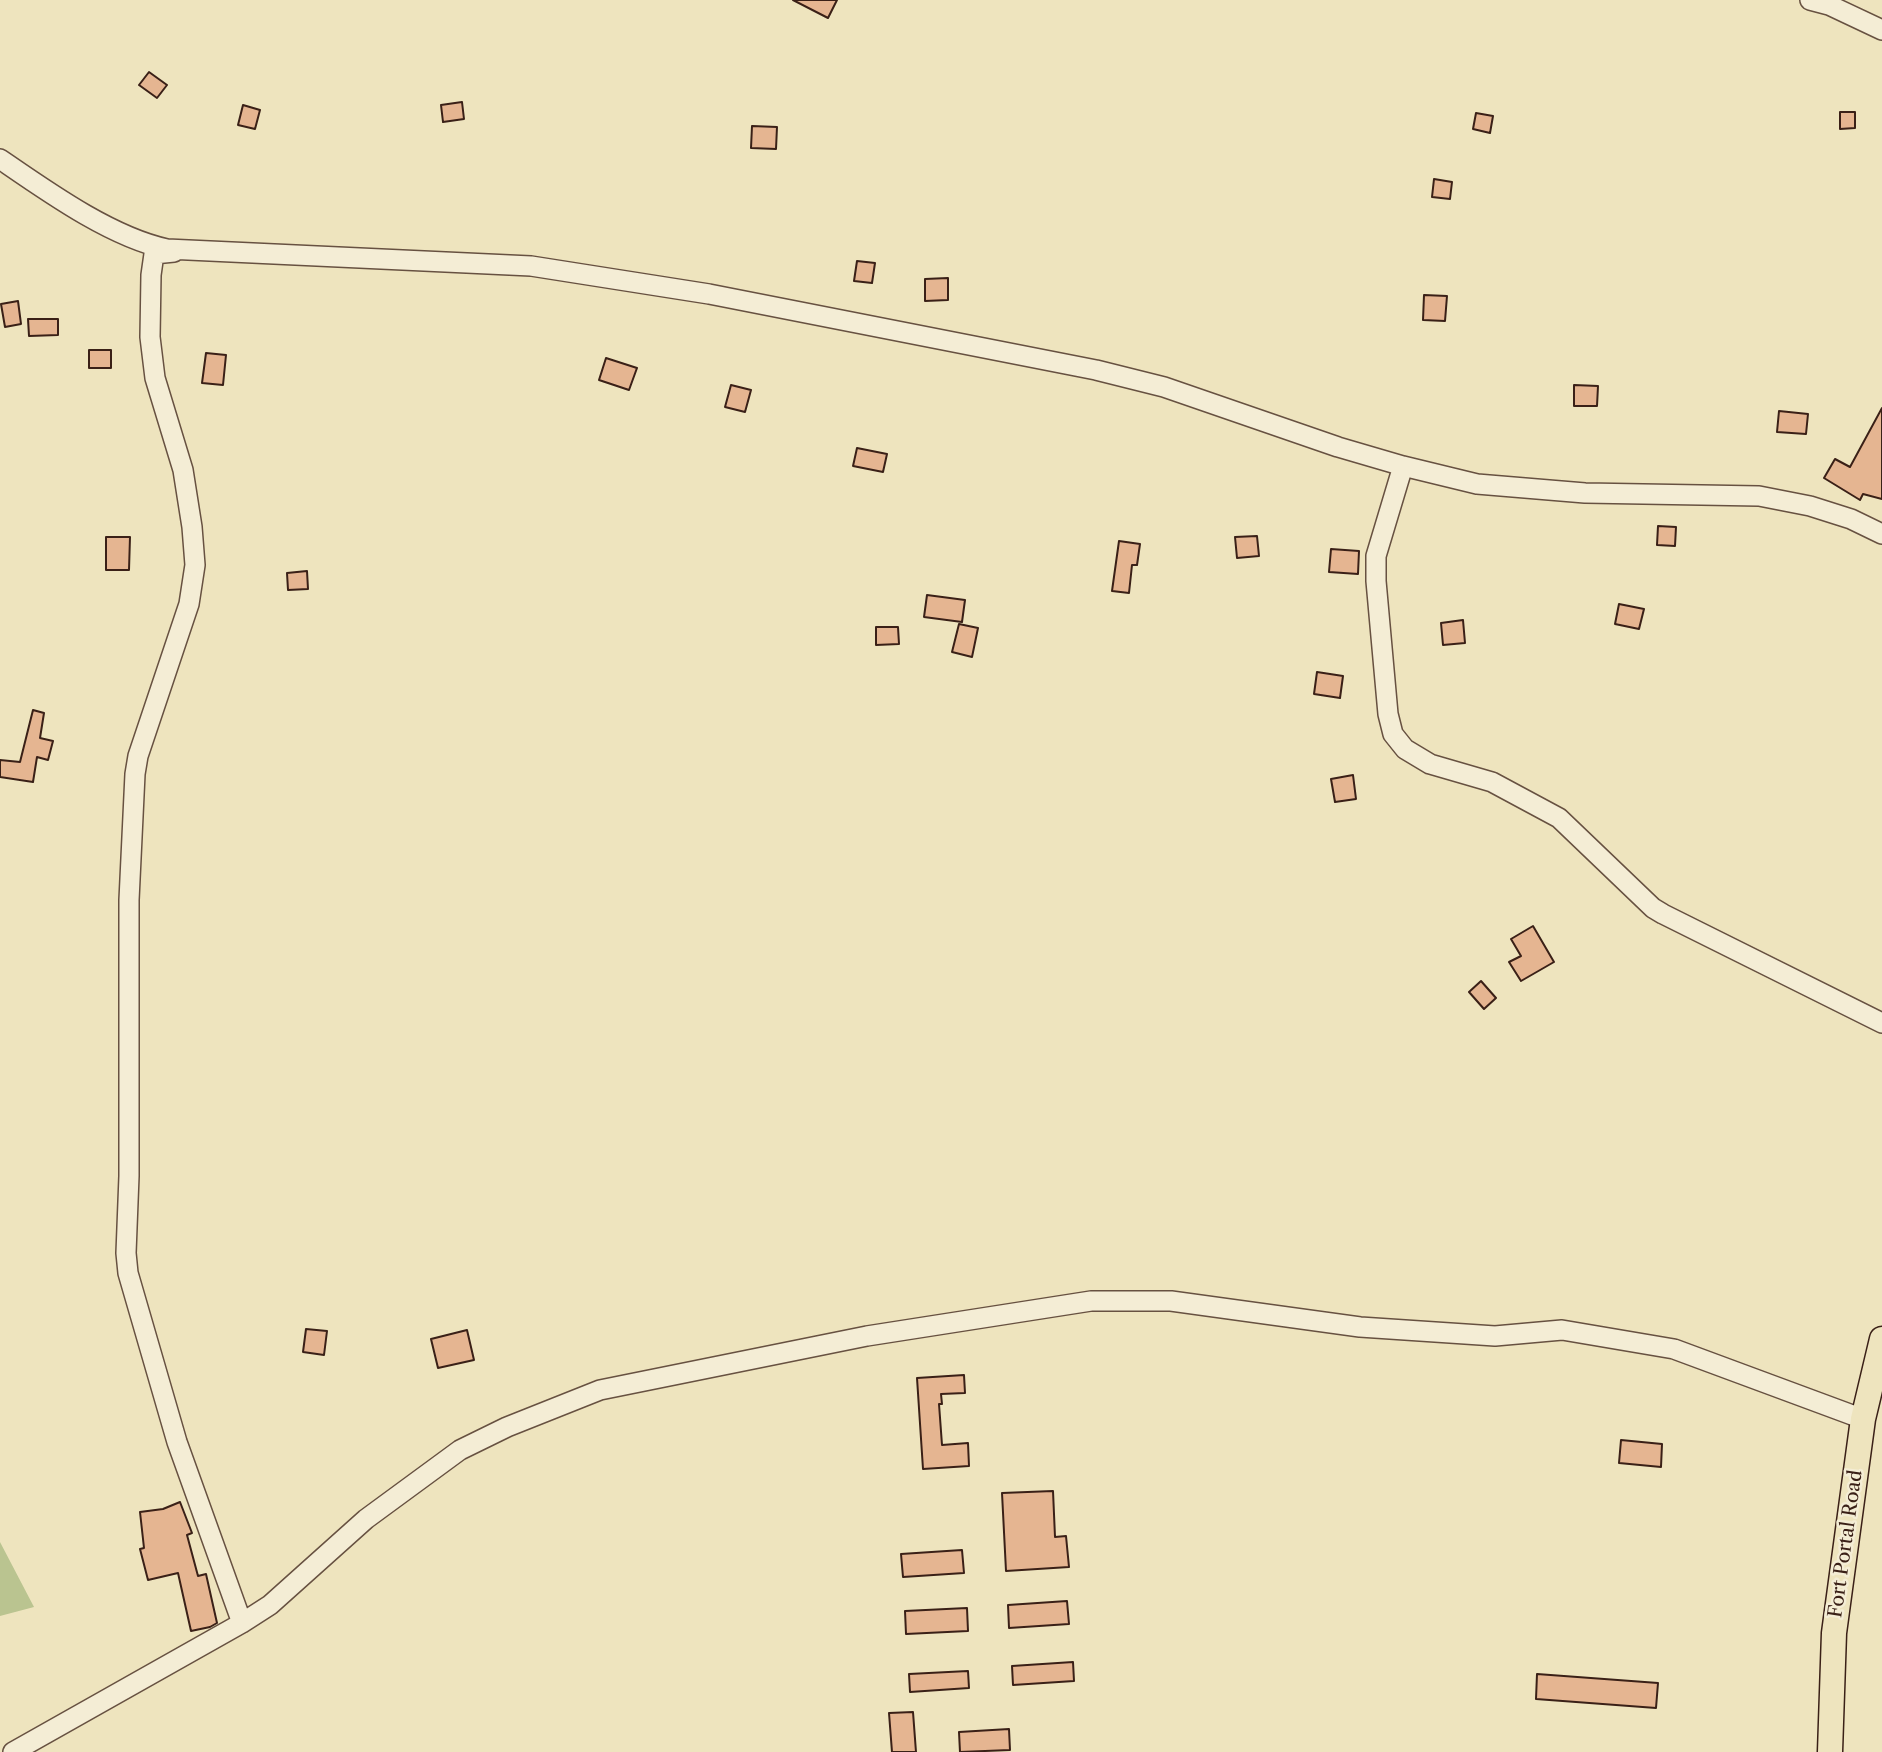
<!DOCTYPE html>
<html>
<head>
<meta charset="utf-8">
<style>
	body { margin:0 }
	canvas { display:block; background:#eee4be }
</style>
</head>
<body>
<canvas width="1882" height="1752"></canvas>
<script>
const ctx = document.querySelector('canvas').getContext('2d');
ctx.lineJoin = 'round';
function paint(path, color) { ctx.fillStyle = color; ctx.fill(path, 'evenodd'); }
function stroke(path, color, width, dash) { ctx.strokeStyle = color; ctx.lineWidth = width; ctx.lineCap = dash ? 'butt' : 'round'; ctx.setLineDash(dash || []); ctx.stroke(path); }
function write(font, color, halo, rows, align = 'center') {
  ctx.font = font + ' "Libre Caslon Text",serif'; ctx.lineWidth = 5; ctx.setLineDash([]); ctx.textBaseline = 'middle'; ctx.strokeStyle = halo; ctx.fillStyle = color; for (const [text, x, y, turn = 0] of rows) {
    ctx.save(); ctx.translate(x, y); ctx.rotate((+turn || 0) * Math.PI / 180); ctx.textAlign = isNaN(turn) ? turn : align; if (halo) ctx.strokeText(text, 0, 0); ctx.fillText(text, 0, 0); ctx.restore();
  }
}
paint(new Path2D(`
	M 0,1542 L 34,1607 L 0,1616 Z`), '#bac490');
const building = new Path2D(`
	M 793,0 L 837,0 L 828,18 Z
	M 149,72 L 167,85 L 157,98 L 139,85 Z
	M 462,102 L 464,119 L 443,122 L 441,105 Z
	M 243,105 L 260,110 L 255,129 L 238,125 Z
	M 1840,112 L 1855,112 L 1855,128 L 1840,129 Z
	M 1476,113 L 1493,116 L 1490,133 L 1473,129 Z
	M 752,126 L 777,127 L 776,149 L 751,148 Z
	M 1434,179 L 1452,182 L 1450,199 L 1432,197 Z
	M 857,261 L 875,263 L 872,283 L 854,281 Z
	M 948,278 L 948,300 L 925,301 L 925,279 Z
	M 1424,295 L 1447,296 L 1445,321 L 1423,320 Z
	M 18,301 L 21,324 L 5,327 L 1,304 Z
	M 28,319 L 58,319 L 58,335 L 29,336 Z
	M 89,350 L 111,350 L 111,368 L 89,368 Z
	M 206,353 L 226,355 L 223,385 L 202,383 Z
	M 606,358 L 637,368 L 629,390 L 599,380 Z
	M 731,385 L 751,390 L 745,412 L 725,407 Z
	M 1574,385 L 1598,386 L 1597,406 L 1574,406 Z
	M 1882,408 L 1882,499 L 1863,494 L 1860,500 L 1824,478 L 1835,459 L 1850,467 Z
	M 1779,411 L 1808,414 L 1806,434 L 1777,432 Z
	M 857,448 L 887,454 L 883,472 L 853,466 Z
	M 1658,526 L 1676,527 L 1675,546 L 1657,545 Z
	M 1257,536 L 1259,556 L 1237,558 L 1235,537 Z
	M 106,537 L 130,537 L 129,570 L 106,570 Z
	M 1119,541 L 1140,544 L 1137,565 L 1132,565 L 1129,593 L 1112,591 Z
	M 1331,549 L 1359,551 L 1358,574 L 1329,572 Z
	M 307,571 L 308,589 L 288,590 L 287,573 Z
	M 927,595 L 965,600 L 962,622 L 924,617 Z
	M 1619,604 L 1644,609 L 1639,629 L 1615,624 Z
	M 1463,620 L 1465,643 L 1443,645 L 1441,623 Z
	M 959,624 L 978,628 L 972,657 L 952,652 Z
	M 876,627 L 898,627 L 899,644 L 876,645 Z
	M 1317,672 L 1343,676 L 1340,698 L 1314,694 Z
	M 33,710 L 44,713 L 40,738 L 53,741 L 48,760 L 37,757 L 33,782 L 0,777 L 0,760 L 20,762 Z
	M 1353,775 L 1356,799 L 1335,802 L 1331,779 Z
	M 1533,926 L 1554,962 L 1521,981 L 1509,962 L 1521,956 L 1511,939 Z
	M 1481,981 L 1496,998 L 1484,1009 L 1469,992 Z
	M 306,1329 L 327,1331 L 324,1355 L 303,1352 Z
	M 467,1330 L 474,1360 L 438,1368 L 431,1339 Z
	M 964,1375 L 965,1393 L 941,1394 L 942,1404 L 939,1404 L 942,1445 L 968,1443 L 969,1466 L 923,1469 L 917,1378 Z
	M 1621,1440 L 1662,1444 L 1661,1467 L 1619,1463 Z
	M 1053,1491 L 1055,1537 L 1066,1536 L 1069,1567 L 1006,1571 L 1002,1493 Z
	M 180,1502 L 192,1533 L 187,1535 L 198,1576 L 206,1574 L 217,1623 L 210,1627 L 191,1631 L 178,1573 L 148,1580 L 140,1549 L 144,1548 L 140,1512 L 163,1509 Z
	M 962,1550 L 964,1573 L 903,1577 L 901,1554 Z
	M 1067,1601 L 1069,1624 L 1009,1628 L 1008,1605 Z
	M 967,1608 L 968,1631 L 906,1634 L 905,1611 Z
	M 1073,1662 L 1074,1681 L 1013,1685 L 1012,1666 Z
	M 968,1671 L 969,1688 L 910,1692 L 909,1674 Z
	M 1537,1674 L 1658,1683 L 1656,1708 L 1536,1699 Z
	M 913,1712 L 916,1752 L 892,1752 L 889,1713 Z
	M 1009,1729 L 1010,1750 L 960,1752 L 959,1732 Z`);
paint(building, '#e5b591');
stroke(building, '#3a2017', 2);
const minor = new Path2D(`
	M 1810,0 L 1829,5 L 1882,30
	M 0,159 C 48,192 111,237 167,249 L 531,266 L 709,294 L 1096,370 L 1164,387 L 1338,447 L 1403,466 L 1477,484 L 1585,493 L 1759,496 L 1810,506 L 1851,519 L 1882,534
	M 174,252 L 154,254 L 151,275 L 150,337 L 155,378 L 183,470 L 192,527 L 195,565 L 189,604 L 138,756 L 135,774 L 129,900 L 129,1176 L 126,1253 L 128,1273 L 177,1442 L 242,1623
	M 1403,466 L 1376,556 L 1376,581 L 1388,714 L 1393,734 L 1405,749 L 1430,764 L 1492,782 L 1559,818 L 1653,908 L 1663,914 L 1882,1023
	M 13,1752 L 242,1623 L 270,1605 L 366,1519 L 460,1450 L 507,1427 L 600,1390 L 867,1336 L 1091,1301 L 1171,1301 L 1360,1327 L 1495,1336 L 1562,1330 L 1674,1349 L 1863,1419`);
const major = new Path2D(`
	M 1830,1752 L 1834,1633 L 1863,1419 L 1882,1339`);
stroke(minor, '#675141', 22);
stroke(major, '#3a2017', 27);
stroke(minor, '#f4edd5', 19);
stroke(major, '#eee4be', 24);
write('19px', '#3a2017', '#f4edd5', [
	["Fort Portal Road",1846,1544,-82]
]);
</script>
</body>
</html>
